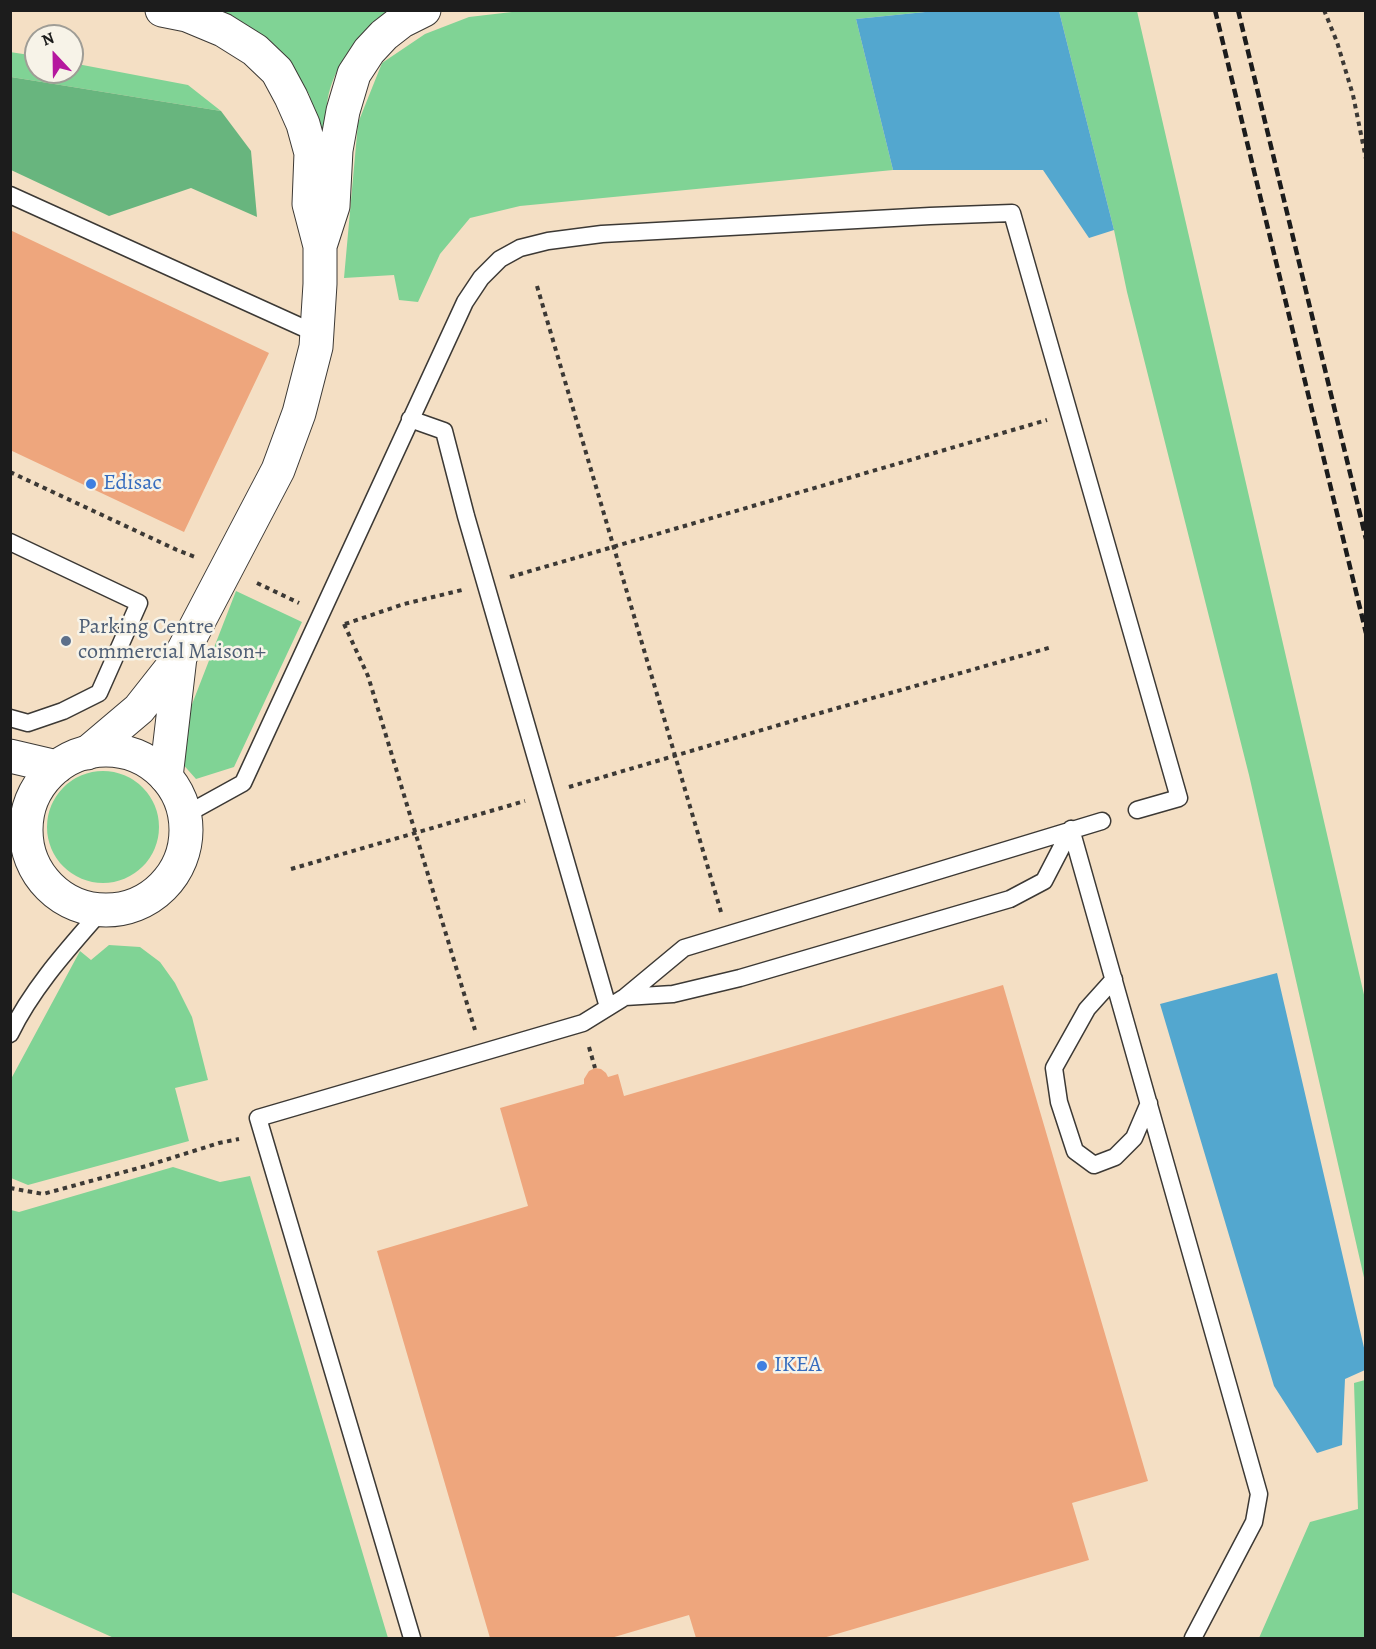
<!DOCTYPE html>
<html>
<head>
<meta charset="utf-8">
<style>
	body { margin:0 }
	#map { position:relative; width:1376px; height:1649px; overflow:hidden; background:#f4dfc4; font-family:Alegreya,serif }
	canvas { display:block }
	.frame { position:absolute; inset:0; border:12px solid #1c1c1c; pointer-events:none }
	.north { position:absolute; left:24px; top:24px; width:60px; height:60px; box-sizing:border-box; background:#f7f3e8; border:2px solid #9f9d96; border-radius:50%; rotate:338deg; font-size:16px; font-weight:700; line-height:24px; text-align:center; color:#1c1c1c }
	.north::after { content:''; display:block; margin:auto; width:21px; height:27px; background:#b5179e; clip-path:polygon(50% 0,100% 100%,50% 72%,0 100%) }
</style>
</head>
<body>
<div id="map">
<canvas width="1376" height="1649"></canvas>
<div class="frame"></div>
<div class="north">N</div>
</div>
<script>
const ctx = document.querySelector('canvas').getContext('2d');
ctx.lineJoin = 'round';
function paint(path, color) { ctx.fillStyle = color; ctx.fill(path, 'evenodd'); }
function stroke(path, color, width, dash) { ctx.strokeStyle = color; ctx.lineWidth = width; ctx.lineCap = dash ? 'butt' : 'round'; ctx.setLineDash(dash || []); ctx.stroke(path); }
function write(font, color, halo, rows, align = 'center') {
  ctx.font = font + ' Alegreya,serif'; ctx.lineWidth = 5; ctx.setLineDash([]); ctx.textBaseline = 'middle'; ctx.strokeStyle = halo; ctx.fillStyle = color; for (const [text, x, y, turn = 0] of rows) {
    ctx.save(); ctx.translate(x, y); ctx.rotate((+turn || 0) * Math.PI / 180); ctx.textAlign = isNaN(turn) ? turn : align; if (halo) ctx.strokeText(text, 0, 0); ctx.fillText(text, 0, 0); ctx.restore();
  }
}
paint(new Path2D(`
	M 529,10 L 935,11 L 856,19 L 893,170 L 520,206 L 470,218 L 440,254 L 418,302 L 399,300 L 394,275 L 344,278 L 358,123 L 382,63 L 425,34 L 469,17 Z
	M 216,11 L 388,11 C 361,32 341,55 330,89 C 326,102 326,118 325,131 L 319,130 L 309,94 L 279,53 L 244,23 Z
	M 1059,11 L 1137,11 L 1365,999 L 1365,1282 L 1249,775 L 1127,292 L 1114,230 Z
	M 10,52 L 36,56 L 36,72 L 72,72 L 72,63 L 188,85 L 221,111 L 11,77 Z
	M 236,591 L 302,622 L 234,767 L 196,779 L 180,761 L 182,730 Z
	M47 827a56 56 0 1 1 112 0a56 56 0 1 1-112 0Z
	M 109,945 L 140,947 L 160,962 L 175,983 L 192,1017 L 208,1080 L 175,1088 L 189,1141 L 28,1185 L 11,1178 L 11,1079 L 80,951 L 91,960 Z
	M 173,1167 L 220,1182 L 250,1176 L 388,1638 L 114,1638 L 11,1592 L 11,1210 L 19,1212 Z
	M 1365,1380 L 1365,1638 L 1259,1638 L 1310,1522 L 1358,1509 L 1354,1383 Z`), '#80d395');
paint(new Path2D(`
	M 11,77 L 221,111 L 251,151 L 257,217 L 191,188 L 109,216 L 11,170 Z`), '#68b57e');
paint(new Path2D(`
	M 935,11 L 1059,11 L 1114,230 L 1089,238 L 1043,170 L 893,170 L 856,19 Z
	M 1277,973 L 1365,1352 L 1365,1370 L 1345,1379 L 1342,1445 L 1317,1453 L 1274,1386 L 1160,1004 Z`), '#53a7cf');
paint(new Path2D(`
	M 10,230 L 269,353 L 184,532 L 10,450 Z
	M 1003,985 L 1148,1481 L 1072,1503 L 1089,1560 L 823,1638 L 696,1638 L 689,1615 L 611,1638 L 490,1638 L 377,1251 L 528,1206 L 500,1108 L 584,1084 L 584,1079 L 589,1071 L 595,1068 L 601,1069 L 606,1073 L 608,1077 L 618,1074 L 624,1096 Z`), '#eea67d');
const service = new Path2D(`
	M 10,195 L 317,334
	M 410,419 L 444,431 L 466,516 L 608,1007
	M 10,542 L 139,603 L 99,693 L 63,711 L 28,723 L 10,718
	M 185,815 L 243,783 L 465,302 L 481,278 L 500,259 L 520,248 L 548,241 L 602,234 L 930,216 L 1012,213 L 1179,798 L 1137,810
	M 1071,829 L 1259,1494 L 1254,1522 L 1193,1638
	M 1114,979 L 1087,1009 L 1054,1068 L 1059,1102 L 1075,1151 L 1094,1165 L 1115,1157 L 1134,1138 L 1149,1103
	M 625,997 L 673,994 L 740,978 L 1010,899 L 1044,881 L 1071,829
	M 10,1034 C 33,987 68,949 102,910
	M 412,1638 L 258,1118 L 583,1023 L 625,997 L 684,948 L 1102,821`);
const tertiary = new Path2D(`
	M26 830a80 80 0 1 1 160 0a80 80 0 1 1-160 0Z
	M 10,756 L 57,767`);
const trunk = new Path2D(`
	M 320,246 L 333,206 L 336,150 L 343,111 L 354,74 L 369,51 L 384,35 L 402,21 L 424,10
	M 87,753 L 139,709 L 180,657 L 278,470 L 299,413 L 316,347 L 320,284 L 320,246 L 309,204 L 311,153 L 303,124 L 291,97 L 277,71 L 255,50 L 223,30 L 187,15 L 162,10
	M 166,777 L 180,657`);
stroke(service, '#3c3935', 19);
stroke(tertiary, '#3c3935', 35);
stroke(trunk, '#3c3935', 35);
stroke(new Path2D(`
	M 1324,10 L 1337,42 L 1353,95 L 1366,159
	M 537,286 L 721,912
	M 10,472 L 177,550 L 195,557
	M 510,577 L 1047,420
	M 257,583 L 299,603
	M 344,624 L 368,676 L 475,1030
	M 345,624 L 404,604 L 462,590
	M 569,787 L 806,717 L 1052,647
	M 291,869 L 525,801
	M 589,1047 L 595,1068
	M 10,1188 L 43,1194 L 146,1166 L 219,1143 L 239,1139`), '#3c3935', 4, [4.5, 4.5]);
stroke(service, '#fff', 16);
stroke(tertiary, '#fff', 33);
stroke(trunk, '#fff', 33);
stroke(new Path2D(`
	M 1215,10 L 1366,633
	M 1238,10 L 1366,539`), '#1c1c1c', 4.5, [9, 4.5]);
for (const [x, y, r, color] of [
	[91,484,6,"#3f7fe0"],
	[66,641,6,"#5c6f8a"],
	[762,1366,6,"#3f7fe0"]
]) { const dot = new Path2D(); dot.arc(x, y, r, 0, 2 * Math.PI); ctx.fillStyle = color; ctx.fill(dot); stroke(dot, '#f7f3e8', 2); }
write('22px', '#366cbe', '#f7f3e8', [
	["Edisac",103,484],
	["IKEA",774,1366]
], 'left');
write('22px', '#4e5e75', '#f7f3e8', [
	["Parking Centre",78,628],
	["commercial Maison+",78,653]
], 'left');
</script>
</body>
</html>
